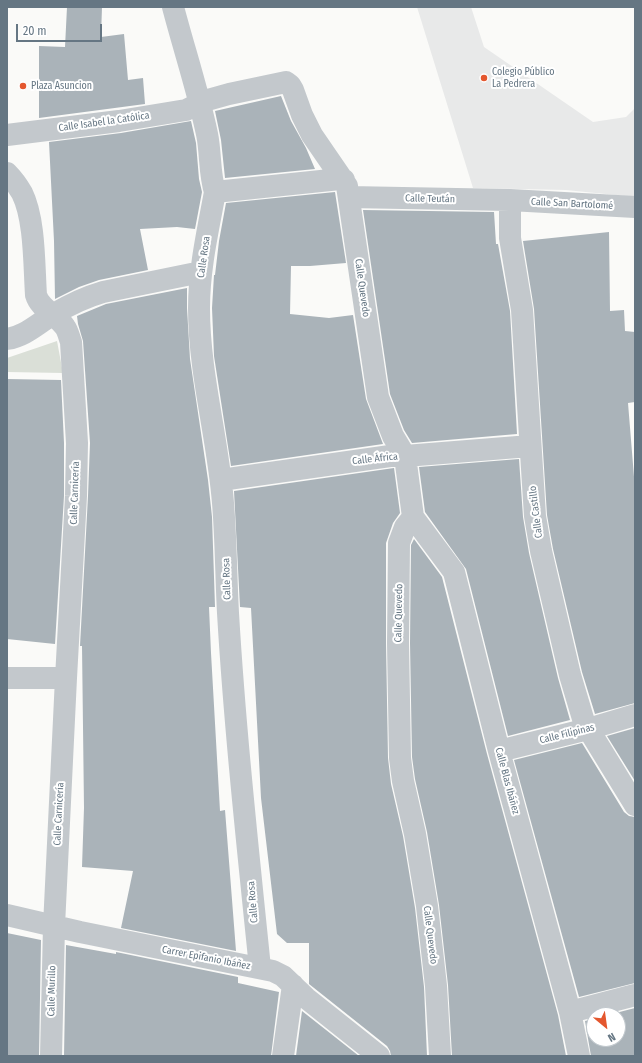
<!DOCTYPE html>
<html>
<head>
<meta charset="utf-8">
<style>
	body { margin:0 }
	#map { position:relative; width:642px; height:1063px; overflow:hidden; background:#fafaf8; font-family:"Fira Sans Condensed",sans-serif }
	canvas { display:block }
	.frame { position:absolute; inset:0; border:8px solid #657683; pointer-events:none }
	.north { position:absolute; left:586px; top:1007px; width:40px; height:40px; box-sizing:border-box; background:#fff; border:1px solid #c1c8cd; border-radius:50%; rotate:151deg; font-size:11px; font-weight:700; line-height:16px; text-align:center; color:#657683 }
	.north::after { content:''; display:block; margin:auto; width:14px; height:18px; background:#e4572e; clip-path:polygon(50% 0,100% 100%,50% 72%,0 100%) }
	.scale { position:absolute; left:16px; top:24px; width:86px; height:18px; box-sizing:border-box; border:2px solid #657683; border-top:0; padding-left:5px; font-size:12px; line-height:14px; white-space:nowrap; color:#657683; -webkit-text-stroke:3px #fff; paint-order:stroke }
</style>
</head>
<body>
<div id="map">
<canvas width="642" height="1063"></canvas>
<div class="frame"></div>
<div class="north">N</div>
<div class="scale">20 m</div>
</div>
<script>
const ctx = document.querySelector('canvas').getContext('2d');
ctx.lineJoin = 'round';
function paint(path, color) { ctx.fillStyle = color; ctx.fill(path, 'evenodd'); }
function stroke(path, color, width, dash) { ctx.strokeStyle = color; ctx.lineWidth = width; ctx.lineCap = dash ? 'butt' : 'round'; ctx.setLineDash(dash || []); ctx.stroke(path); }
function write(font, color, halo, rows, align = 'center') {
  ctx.font = font + ' "Fira Sans Condensed",sans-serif'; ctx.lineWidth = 4; ctx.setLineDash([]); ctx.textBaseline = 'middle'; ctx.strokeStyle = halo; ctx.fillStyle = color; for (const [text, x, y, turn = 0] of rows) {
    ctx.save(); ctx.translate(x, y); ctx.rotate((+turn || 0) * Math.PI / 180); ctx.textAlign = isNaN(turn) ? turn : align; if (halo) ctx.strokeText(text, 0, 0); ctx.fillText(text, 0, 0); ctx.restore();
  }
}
paint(new Path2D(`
	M 417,7 L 471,7 L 484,47 L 593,122 L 626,117 L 635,108 L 635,197 L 566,190 L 473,188 Z`), '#e8e9e9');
paint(new Path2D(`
	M 57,341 L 63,373 L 7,372 L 7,358 Z`), '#dadfd7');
paint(new Path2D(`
	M 67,7 L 102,7 L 101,37 L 124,34 L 128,80 L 143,78 L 145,104 L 39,118 L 39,46 L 65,47 Z
	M 281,96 L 291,121 L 306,148 L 315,169 L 225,178 L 221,140 L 215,111 Z
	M 191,121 L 196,143 L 199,179 L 202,192 L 195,229 L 177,227 L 140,229 L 148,270 L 99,280 L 79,287 L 55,299 L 54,241 L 49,142 L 121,133 Z
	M 335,192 L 346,263 L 310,266 L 291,266 L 290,314 L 329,318 L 353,315 L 366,399 L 383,444 L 231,466 L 214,356 L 212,308 L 214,275 L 215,275 L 219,241 L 226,203 Z
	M 363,210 L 494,212 L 496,244 L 498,244 L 510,311 L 517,434 L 412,443 L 404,430 L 390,394 Z
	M 609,232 L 610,311 L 624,310 L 625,331 L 635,332 L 635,402 L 628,403 L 635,489 L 635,703 L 595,714 L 582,672 L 553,549 L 547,515 L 534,309 L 523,241 Z
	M 187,288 L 187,308 L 190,359 L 208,480 L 212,517 L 215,607 L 209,607 L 211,653 L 220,811 L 225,810 L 236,951 L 121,928 L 133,871 L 82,867 L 84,808 L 82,646 L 80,646 L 88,496 L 90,443 L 83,341 L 78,324 L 77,316 L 106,304 Z
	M 7,379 L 61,380 L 64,443 L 64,496 L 55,644 L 7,639 Z
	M 519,459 L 523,517 L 529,553 L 558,678 L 570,720 L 508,736 L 466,569 L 425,512 L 419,467 Z
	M 394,468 L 400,513 L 393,523 L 386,543 L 386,643 L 388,758 L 391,784 L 403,836 L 415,908 L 424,987 L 427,1056 L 391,1056 L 390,1051 L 387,1046 L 309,984 L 309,943 L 287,943 L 277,934 L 261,798 L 251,608 L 240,607 L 234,491 Z
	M 414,539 L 442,577 L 487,754 L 558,1015 L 566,1056 L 452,1056 L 448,985 L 439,905 L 427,832 L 415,779 L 412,757 L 410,643 L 411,545 Z
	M 635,728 L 635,781 L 607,736 Z
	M 582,743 L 624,812 L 629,816 L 635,817 L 635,983 L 579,997 L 514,760 Z
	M 7,933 L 41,940 L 39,1056 L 7,1056 Z
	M 66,945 L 116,954 L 116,952 L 238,977 L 238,983 L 279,992 L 271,1056 L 64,1056 Z
	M 635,1008 L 635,1056 L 591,1056 L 585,1021 L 594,1019 L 594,1039 L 618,1039 L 618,1015 L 608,1015 Z
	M 302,1011 L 359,1056 L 296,1056 Z`), '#aab3b9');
stroke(new Path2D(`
	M 173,7 C 184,49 198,91 207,134 C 211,153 209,173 215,192 C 208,230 199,269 199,308 C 199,374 218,438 223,503 C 226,539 226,576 228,613 C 235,731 248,850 260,968
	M 7,135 L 119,121 L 186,110 L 204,101 L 229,94 L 286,82 L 290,85 L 293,90 L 302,115 L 312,135 L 347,186 L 378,397 L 393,436 L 405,456 L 413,517 L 405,527 L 399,543 L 398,643 L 400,758 L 403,781 L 415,834 L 427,906 L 436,986 L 440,1056
	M 7,173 C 13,179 18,186 22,193 C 35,219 34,265 36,295 C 40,309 57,315 65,327 C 68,331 69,337 71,342 L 77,443 L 76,496 L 66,678
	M 215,192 L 340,179 L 344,180
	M 349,197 L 510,200 L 635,207
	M 510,200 L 510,238 L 522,310 L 535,516 L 541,551 L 570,675 L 584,722 L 635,805
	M 7,339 C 26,336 38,323 54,314 C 69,305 86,297 103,292 L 201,272
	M 221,480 L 390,456 L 405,456 L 530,446
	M 413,517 L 454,572 L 499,751 L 570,1012 L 579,1056
	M 7,678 L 66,678 L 54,926 L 51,1056
	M 499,751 L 588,729 L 635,715
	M 7,915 L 80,932 L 273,971 L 283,976 L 306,998 L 379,1056
	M 570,1012 L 635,995
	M 283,1056 L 293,985`), '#c3c8cc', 22);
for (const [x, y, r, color] of [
	[484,78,4,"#e4572e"],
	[23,86,4,"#e4572e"]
]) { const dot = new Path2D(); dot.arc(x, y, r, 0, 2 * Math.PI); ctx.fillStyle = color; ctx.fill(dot); stroke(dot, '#fff', 1.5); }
write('10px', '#657683', '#fff', [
	["Colegio Público",492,72],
	["La Pedrera",492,84],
	["Plaza Asuncion",31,86]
], 'left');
write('10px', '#657683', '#fff', [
	["Calle Isabel la Católica",104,122,-8],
	["Calle Teután",430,199,1],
	["Calle San Bartolomé",572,204,3],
	["Calle Rosa",204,257,-82],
	["Calle Quevedo",362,288,82],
	["Calle África",375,459,-6],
	["Calle Carnicería",75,493,-88],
	["Calle Castillo",536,512,-97],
	["Calle Rosa",227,579,-92],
	["Calle Quevedo",399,613,-89],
	["Calle Filipinas",567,734,-14],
	["Calle Blas Ibáñez",507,781,75],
	["Calle Carnicería",59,814,-87],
	["Calle Rosa",253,902,-95],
	["Calle Quevedo",430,935,83],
	["Carrer Epifanio Ibáñez",206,958,11],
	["Calle Murillo",52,991,-89]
]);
</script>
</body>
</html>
